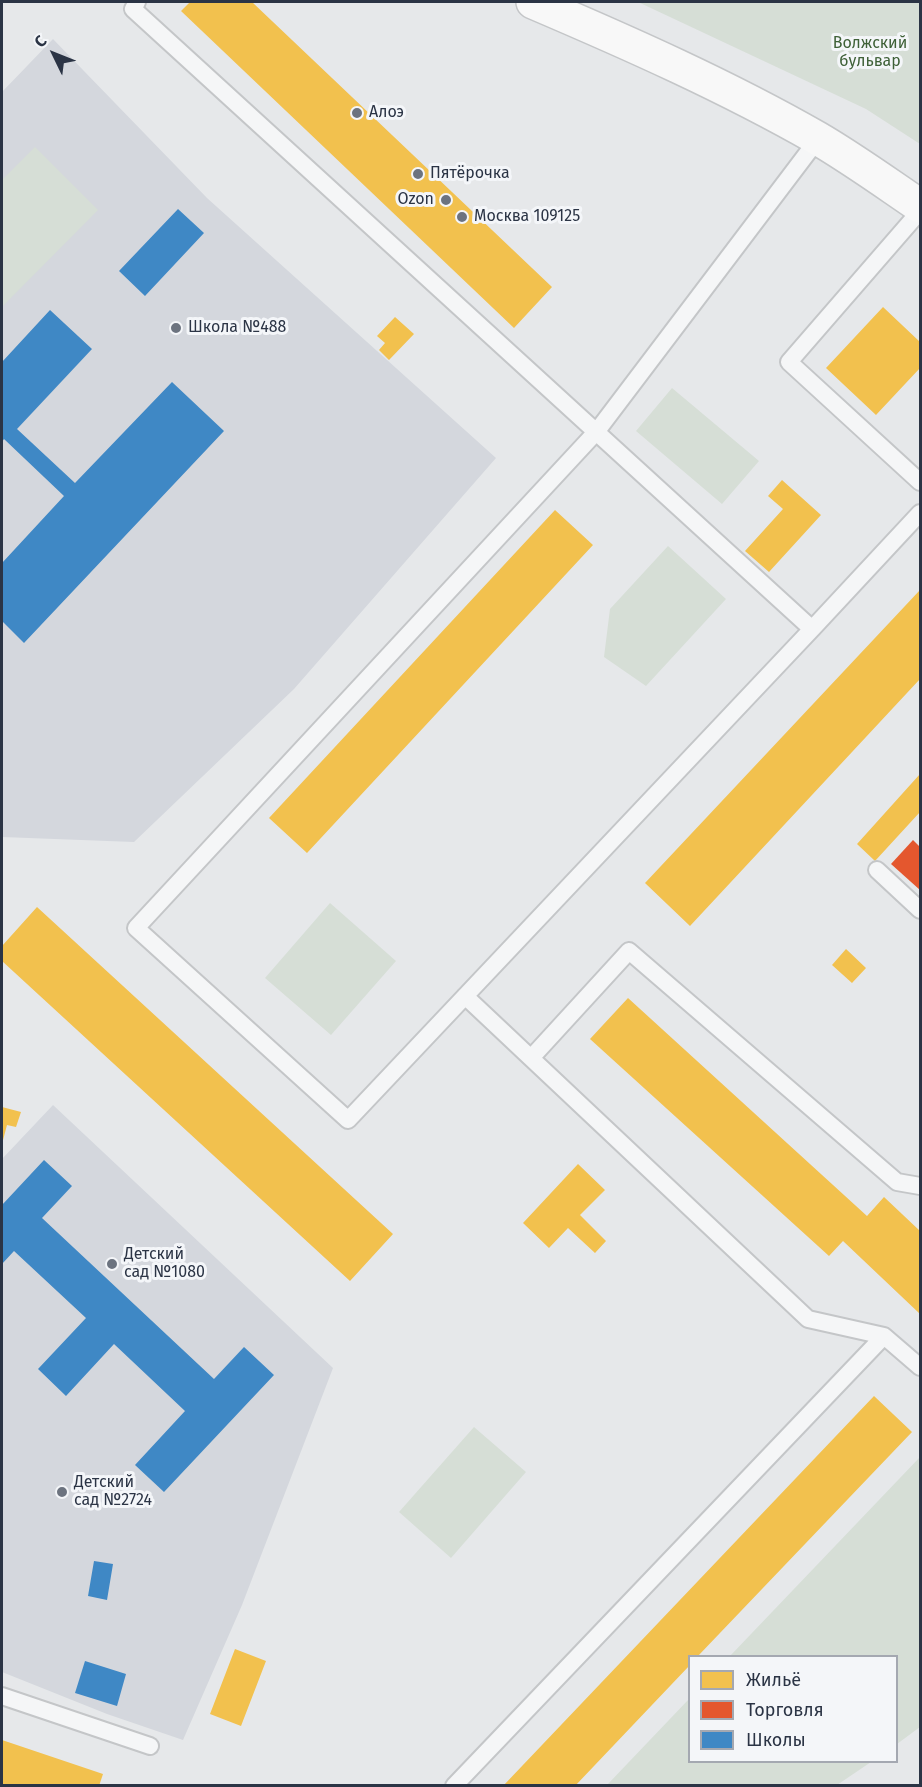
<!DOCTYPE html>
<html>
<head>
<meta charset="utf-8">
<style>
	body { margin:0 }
	#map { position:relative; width:922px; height:1787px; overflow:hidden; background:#e6e8ea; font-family:"Fira Sans",sans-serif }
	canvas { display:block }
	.frame { position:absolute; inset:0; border:3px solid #2b3445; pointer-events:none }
	.legend { position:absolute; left:688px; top:1655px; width:210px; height:108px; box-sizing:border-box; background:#f4f6f9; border:2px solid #a4a8b1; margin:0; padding:8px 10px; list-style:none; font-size:18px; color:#2b3445 }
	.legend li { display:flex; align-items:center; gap:12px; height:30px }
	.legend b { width:30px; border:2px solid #a4a8b1 }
	.north { position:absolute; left:24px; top:24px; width:60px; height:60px; -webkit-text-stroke:4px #f4f6f9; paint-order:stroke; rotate:313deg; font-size:16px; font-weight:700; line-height:24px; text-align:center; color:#2b3445 }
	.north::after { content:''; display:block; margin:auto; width:21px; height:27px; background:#2b3445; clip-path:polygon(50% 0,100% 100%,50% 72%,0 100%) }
</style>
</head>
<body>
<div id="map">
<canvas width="922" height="1787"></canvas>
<div class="frame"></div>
<ul class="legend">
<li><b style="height:16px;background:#f2c14e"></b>Жильё</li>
<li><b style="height:16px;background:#e4572e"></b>Торговля</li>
<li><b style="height:16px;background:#3f88c5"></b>Школы</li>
</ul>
<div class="north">С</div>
</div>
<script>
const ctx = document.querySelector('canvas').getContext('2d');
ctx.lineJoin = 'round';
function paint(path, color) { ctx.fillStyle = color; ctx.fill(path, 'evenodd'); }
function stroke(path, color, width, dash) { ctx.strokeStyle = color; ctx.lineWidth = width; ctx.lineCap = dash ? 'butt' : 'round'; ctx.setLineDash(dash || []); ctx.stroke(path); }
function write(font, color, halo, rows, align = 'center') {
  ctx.font = font + ' "Fira Sans",sans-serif'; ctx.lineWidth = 6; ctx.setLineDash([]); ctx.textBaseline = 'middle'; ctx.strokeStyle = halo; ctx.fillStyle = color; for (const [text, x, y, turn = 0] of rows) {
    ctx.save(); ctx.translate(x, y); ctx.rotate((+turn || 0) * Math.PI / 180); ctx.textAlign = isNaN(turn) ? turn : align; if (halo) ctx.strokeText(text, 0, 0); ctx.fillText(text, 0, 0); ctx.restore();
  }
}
paint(new Path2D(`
	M 53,39 L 207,198 L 496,458 L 294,689 L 134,842 L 2,837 L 2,92 Z
	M 53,1105 L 333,1368 L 242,1605 L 183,1740 L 107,1714 L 2,1672 L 2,1159 Z`), '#d4d7dd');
paint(new Path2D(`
	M 638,2 L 920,2 L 920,144 L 866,109 Z
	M 35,147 L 98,210 L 2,307 L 2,180 Z
	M 672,388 L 759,461 L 722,504 L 636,431 Z
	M 668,546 L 726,599 L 646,686 L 604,657 L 610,609 Z
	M 330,903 L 396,961 L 331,1035 L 265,978 Z
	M 474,1427 L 526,1472 L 451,1558 L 399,1512 Z
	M 920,1457 L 920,1727 L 897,1744 L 896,1656 L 730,1656 Z
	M 689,1699 L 690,1762 L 871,1762 L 837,1785 L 607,1785 Z`), '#d6ded6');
paint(new Path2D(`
	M 190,2 L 252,2 L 552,287 L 514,328 L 181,11 Z
	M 883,307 L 920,342 L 920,368 L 876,415 L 826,368 Z
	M 395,317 L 414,334 L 389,360 L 379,350 L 385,343 L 377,336 Z
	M 782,480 L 821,515 L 769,572 L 745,551 L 783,509 L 768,496 Z
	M 555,510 L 593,545 L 307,853 L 269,818 Z
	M 920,590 L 920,679 L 690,926 L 645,883 Z
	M 920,774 L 920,812 L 875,861 L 857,844 Z
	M 37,907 L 393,1234 L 350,1281 L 2,961 L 2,946 Z
	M 846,949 L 866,968 L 852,983 L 832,965 Z
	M 628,998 L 867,1216 L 884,1197 L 920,1231 L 920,1314 L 843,1241 L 829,1256 L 590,1039 Z
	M 2,1107 L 21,1112 L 16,1127 L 7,1125 L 2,1144 Z
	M 578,1164 L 605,1190 L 580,1215 L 606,1241 L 595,1253 L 568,1228 L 549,1248 L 523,1223 Z
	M 874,1396 L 912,1432 L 698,1656 L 690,1656 L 690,1665 L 575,1786 L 503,1786 Z
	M 235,1649 L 266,1661 L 241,1726 L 210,1714 Z
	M 2,1740 L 103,1774 L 99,1786 L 2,1786 Z`), '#f2c14e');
paint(new Path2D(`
	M 913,840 L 920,847 L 920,890 L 891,864 Z`), '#e4572e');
paint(new Path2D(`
	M 178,209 L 204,233 L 145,296 L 119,271 Z
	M 50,310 L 92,349 L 17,429 L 75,483 L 172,382 L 224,431 L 24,643 L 2,621 L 2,563 L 64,496 L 4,439 L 2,442 L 2,362 Z
	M 44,1160 L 72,1186 L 42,1218 L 214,1379 L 244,1347 L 274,1375 L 164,1492 L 135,1465 L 185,1411 L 114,1344 L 66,1396 L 38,1369 L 86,1318 L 14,1251 L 2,1264 L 2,1205 Z
	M 94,1561 L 113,1564 L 107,1600 L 88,1596 Z
	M 85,1661 L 126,1674 L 117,1706 L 75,1693 Z`), '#3f88c5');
const lane = new Path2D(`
	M 137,2 L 133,9 L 812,629 L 348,1120 L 136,928 L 597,431 L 818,139
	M 920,211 L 789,362 L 920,482
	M 812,629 L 920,513
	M 877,870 L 920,910
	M 465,996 L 808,1319 L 884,1336 L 920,1367
	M 531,1058 L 629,951 L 897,1182 L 920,1186
	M 2,1696 L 150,1746
	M 454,1786 L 884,1336`);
const secondary = new Path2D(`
	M 533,2 C 629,43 726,86 817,138 C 853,159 886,183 920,206`);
stroke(lane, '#c4c6c8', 20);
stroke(secondary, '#c4c6c8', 36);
stroke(lane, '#f5f6f7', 16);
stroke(secondary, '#f8f8f8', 33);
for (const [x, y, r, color] of [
	[357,113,6,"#6c737f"],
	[418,174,6,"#6c737f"],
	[446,200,6,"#6c737f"],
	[462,217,6,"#6c737f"],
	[176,328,6,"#6c737f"],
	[112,1264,6,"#6c737f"],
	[62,1492,6,"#6c737f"]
]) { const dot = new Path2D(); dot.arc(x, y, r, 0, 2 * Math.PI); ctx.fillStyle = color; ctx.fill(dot); stroke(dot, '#f4f6f9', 2); }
write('16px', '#3f6138', '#f4f6f9', [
	["Волжский",870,44],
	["бульвар",870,62]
]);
write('16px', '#2b3445', '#f4f6f9', [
	["Алоэ",369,113],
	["Пятёрочка",430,174],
	["Ozon",434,200,"right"],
	["Москва 109125",474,217],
	["Школа №488",188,328],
	["Детский",124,1255],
	["сад №1080",124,1273],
	["Детский",74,1483],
	["сад №2724",74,1501]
], 'left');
</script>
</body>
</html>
